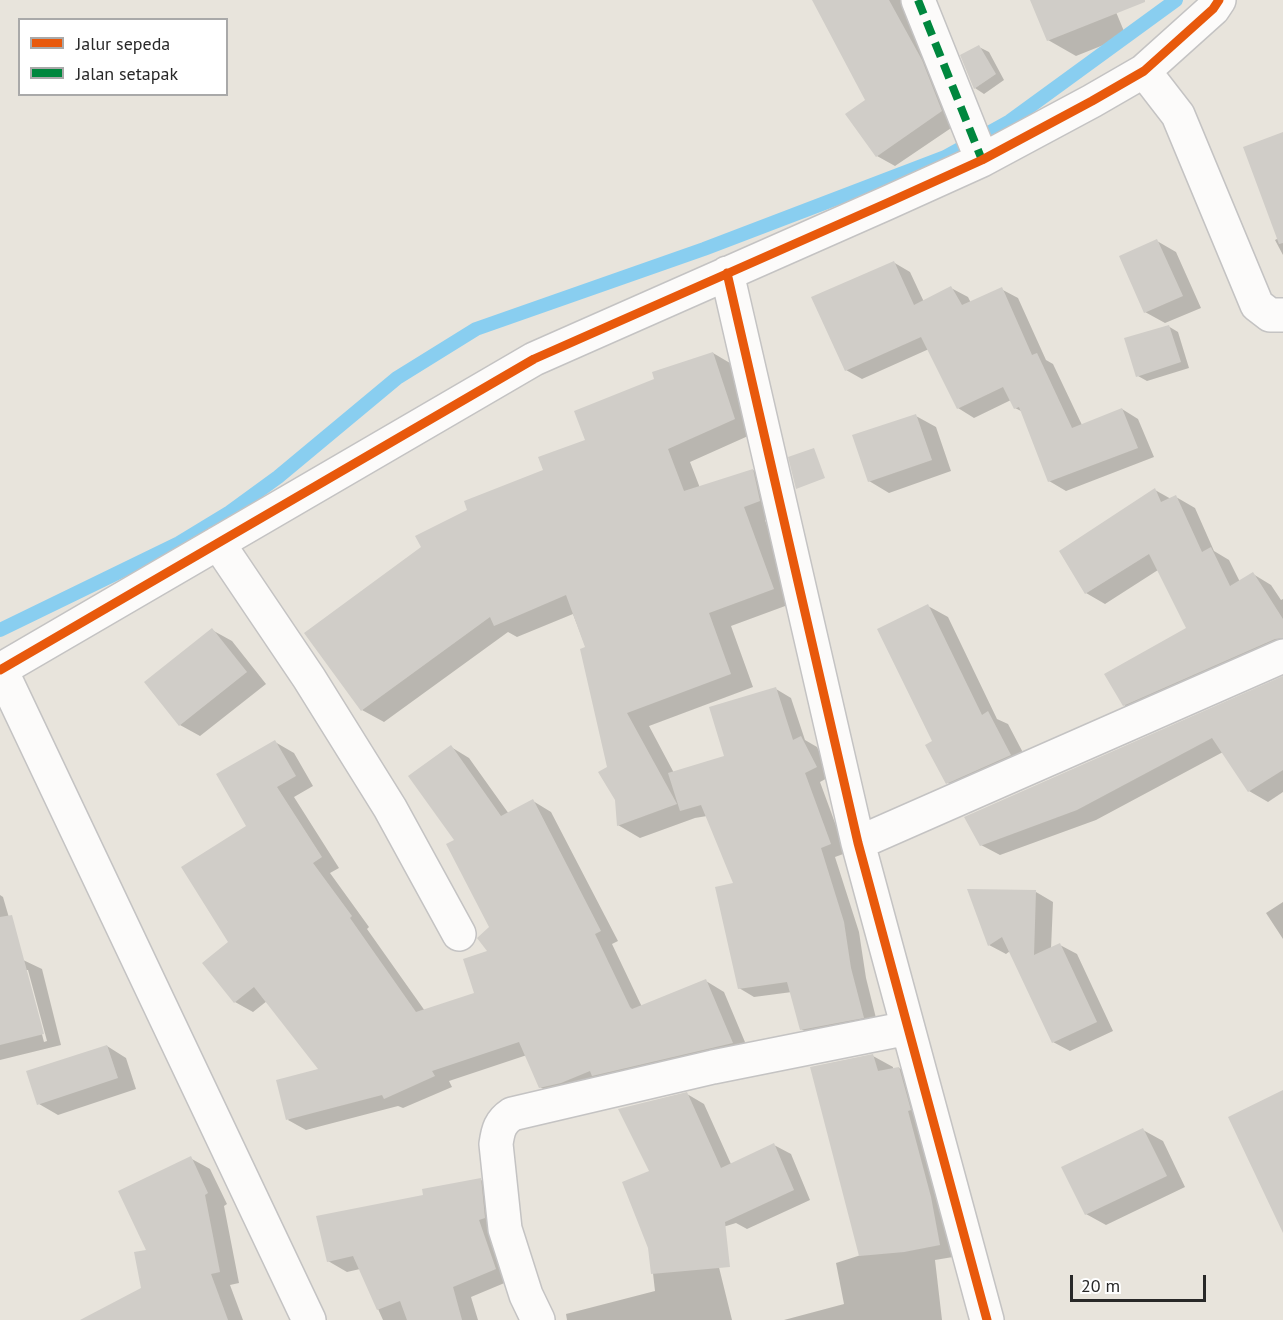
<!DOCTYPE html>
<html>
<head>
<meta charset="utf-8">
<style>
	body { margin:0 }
	#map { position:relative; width:1283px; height:1320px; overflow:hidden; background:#e8e4dc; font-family:"PT Sans",sans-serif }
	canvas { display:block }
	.legend { position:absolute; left:18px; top:18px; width:210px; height:78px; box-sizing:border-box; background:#fff; border:2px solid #a9a9a9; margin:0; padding:8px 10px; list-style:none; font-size:18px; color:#282828 }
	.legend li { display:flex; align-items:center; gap:12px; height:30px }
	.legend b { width:30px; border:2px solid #a9a9a9 }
	.scale { position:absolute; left:1070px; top:1275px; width:136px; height:27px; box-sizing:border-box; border:3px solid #282828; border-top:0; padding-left:8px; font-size:18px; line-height:21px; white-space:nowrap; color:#282828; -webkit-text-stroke:4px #fff; paint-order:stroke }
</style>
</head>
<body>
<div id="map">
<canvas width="1283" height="1320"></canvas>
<ul class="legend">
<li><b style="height:8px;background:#e8590c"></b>Jalur sepeda</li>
<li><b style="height:8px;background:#00873e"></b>Jalan setapak</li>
</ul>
<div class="scale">20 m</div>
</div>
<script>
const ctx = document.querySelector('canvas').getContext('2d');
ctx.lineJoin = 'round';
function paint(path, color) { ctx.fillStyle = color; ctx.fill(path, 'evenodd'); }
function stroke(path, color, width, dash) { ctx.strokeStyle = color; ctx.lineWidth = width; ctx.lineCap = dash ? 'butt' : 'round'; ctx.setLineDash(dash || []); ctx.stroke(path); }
paint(new Path2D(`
	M 814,0 L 901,0 L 940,72 L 960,122 L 895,166 L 877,156 L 867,100 Z
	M 1032,0 L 1111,0 L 1126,36 L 1076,56 L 1048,40 Z
	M 979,47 L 989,52 L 1004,80 L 984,94 L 975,88 L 962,56 Z
	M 1283,133 L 1283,255 L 1275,240 L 1279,238 Z
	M 1157,241 L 1176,252 L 1201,308 L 1165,323 L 1145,312 Z
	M 893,262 L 910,272 L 924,302 L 951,288 L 968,297 L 971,303 L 1001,289 L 1018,298 L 1046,360 L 1053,364 L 1082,425 L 1122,409 L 1138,419 L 1154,457 L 1066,491 L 1049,481 L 1023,412 L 1015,408 L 1011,400 L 974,418 L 958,408 L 929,349 L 862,379 L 846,370 Z
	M 1168,326 L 1178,332 L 1189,368 L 1147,381 L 1138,376 Z
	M 713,353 L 735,366 L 757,432 L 690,462 L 700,488 L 753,470 L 775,483 L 782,514 L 765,520 L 796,602 L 731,626 L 753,687 L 649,726 L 674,773 L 726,757 L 776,689 L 791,698 L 805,740 L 817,747 L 831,776 L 820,782 L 846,853 L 835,857 L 859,932 L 866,978 L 878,1026 L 817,1038 L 801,1029 L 792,992 L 754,997 L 739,988 L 736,884 L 707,816 L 695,818 L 640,838 L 618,825 L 616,800 L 586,648 L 573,614 L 517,637 L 508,632 L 384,722 L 362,710 L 545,471 L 587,440 L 656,380 Z
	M 916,416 L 936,427 L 951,471 L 889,493 L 869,481 Z
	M 1155,490 L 1171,499 L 1176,497 L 1195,508 L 1214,551 L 1229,560 L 1240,582 L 1253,574 L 1271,585 L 1281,600 L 1283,599 L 1283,654 L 1142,716 L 1124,705 L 1188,629 L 1158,570 L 1105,604 L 1086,593 Z
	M 928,606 L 948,617 L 997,719 L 1008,724 L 1030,766 L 967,794 L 948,783 L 934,742 Z
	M 212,630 L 232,641 L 266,684 L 200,736 L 180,725 L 146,682 Z
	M 1283,678 L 1283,792 L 1268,802 L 1249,791 L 1223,752 L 1096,820 L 1000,855 L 981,845 Z
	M 275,742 L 294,753 L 313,786 L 294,797 L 339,868 L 330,873 L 369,927 L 367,929 L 425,1011 L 476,994 L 489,951 L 491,927 L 456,841 L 451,747 L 469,758 L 509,814 L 533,801 L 551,812 L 618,941 L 612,944 L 642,1007 L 706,981 L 724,992 L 750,1054 L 559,1098 L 540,1087 L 527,1055 L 449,1081 L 452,1087 L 403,1108 L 398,1106 L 306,1130 L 288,1120 L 321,1070 L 267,1001 L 253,1012 L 235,1002 L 230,943 L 248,826 Z
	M 1036,892 L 1053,902 L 1051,949 L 1060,945 L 1077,954 L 1113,1031 L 1070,1051 L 1053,1042 L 1010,951 L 1006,954 L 989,945 Z
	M 0,895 L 3,897 L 21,959 L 42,969 L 61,1045 L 0,1060 ZM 25,970 L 28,970 L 47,1041 L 44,1042 Z
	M 1283,902 L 1283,939 L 1266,913 Z
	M 107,1046 L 126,1058 L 136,1089 L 58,1115 L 39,1104 Z
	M 873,1056 L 893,1067 L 893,1069 L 899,1068 L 918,1079 L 959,1256 L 935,1260 L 942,1320 L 784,1320 L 844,1304 L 836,1263 L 861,1255 Z
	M 687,1094 L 704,1104 L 731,1164 L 774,1145 L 791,1154 L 810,1200 L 747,1229 L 736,1223 L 710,1231 L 732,1320 L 567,1320 L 566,1314 L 655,1291 L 650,1247 L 651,1172 Z
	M 1143,1130 L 1163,1141 L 1185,1187 L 1106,1225 L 1086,1214 Z
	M 190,1158 L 210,1169 L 227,1204 L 224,1206 L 239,1283 L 230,1285 L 243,1320 L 83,1320 L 142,1289 L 148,1251 Z
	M 481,1180 L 499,1191 L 514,1279 L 471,1297 L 478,1320 L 383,1320 L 360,1269 L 347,1272 L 328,1261 L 425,1196 Z`), '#0003');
stroke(new Path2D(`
	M 0,630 L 179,543 L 230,512 L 278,477 L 397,378 L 476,329 L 704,249 L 945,157 L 1010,121 L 1176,0`), '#89cef0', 14);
paint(new Path2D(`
	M 812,0 L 889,0 L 922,60 L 942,111 L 876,157 L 845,114 L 865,100 Z
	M 1030,0 L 1145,0 L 1145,2 L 1047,41 Z
	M 979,45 L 996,74 L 974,89 L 960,55 Z
	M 1283,132 L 1283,243 L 1279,244 L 1243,147 Z
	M 1157,239 L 1183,296 L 1144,313 L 1119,256 Z
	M 894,261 L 914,305 L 951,286 L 962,305 L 1002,287 L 1032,355 L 1037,353 L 1072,428 L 1122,408 L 1138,448 L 1048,482 L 1019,407 L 1014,409 L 1003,387 L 957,409 L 921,337 L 845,371 L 811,297 Z
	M 1169,325 L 1181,362 L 1136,377 L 1124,338 Z
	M 713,352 L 735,419 L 668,449 L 684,491 L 753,469 L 760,501 L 744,507 L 774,589 L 709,613 L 731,674 L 627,713 L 677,804 L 617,826 L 615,800 L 598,772 L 607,767 L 580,649 L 585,647 L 566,595 L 494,626 L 490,617 L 361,711 L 304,633 L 421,547 L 415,536 L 467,510 L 464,501 L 543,470 L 538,457 L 585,440 L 574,411 L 654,379 L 652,372 Z
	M 916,414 L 932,460 L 868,482 L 852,435 Z
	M 814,448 L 825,478 L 796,489 L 788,457 Z
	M 1155,488 L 1161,502 L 1176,495 L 1202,552 L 1211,547 L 1230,586 L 1253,572 L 1283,619 L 1283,638 L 1275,639 L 1123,706 L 1104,674 L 1186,628 L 1149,554 L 1085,594 L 1059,551 Z
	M 928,604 L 982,715 L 988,711 L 1011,755 L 946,784 L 925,745 L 932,741 L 877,629 Z
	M 212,628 L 247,672 L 179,726 L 144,682 Z
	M 1283,676 L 1283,770 L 1248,792 L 1212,738 L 1077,810 L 980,846 L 964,817 Z
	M 776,687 L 793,740 L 801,736 L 817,767 L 805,773 L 831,844 L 821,848 L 844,922 L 851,968 L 864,1018 L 800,1030 L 787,982 L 738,989 L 715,887 L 733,883 L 701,805 L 680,811 L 668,773 L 724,756 L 709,707 Z
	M 275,740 L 296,776 L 277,787 L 322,857 L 313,863 L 352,916 L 350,918 L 416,1012 L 474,993 L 463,959 L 487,951 L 477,938 L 489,927 L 446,844 L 454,840 L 408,776 L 451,745 L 501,816 L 533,799 L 601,931 L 595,934 L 630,1007 L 632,1009 L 706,979 L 733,1043 L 592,1076 L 590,1071 L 561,1083 L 539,1088 L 519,1042 L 432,1071 L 435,1076 L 384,1099 L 382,1095 L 286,1120 L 276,1080 L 318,1069 L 254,987 L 234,1003 L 202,963 L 228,942 L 181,867 L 246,826 L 216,774 Z
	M 967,889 L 1036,890 L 1034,955 L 1060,943 L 1097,1022 L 1052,1043 L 1002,937 L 988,946 Z
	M 12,915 L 44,1034 L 0,1045 L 0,917 Z
	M 107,1045 L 118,1078 L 37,1105 L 26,1071 Z
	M 873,1054 L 878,1071 L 899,1067 L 911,1110 L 908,1111 L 931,1197 L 940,1245 L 904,1252 L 859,1256 L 810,1067 Z
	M 1283,1090 L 1283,1233 L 1228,1117 Z
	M 687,1092 L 721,1168 L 774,1143 L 794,1190 L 725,1222 L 730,1267 L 651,1274 L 648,1248 L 622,1182 L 649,1171 L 618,1109 Z
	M 1143,1128 L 1167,1176 L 1085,1215 L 1061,1167 Z
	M 191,1156 L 208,1193 L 205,1195 L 220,1272 L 211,1274 L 228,1320 L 80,1320 L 141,1288 L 134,1252 L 146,1250 L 118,1191 Z
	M 481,1178 L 485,1218 L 479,1220 L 496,1269 L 453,1287 L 462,1320 L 407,1320 L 400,1301 L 377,1310 L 353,1256 L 327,1262 L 316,1216 L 423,1195 L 422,1189 Z`), '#d0cdc8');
const minor = new Path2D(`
	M 918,0 L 982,160
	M 1144,71 L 1178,115 L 1257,305 L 1270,315 L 1283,315
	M 727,273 L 858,843 L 987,1320
	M 218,543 L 309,678 L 390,808 L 459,934
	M 0,670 L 534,359 L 887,203 L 982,160 L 1092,101 L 1144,71 L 1213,9 L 1219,0
	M 1,670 L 309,1320
	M 858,843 L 1283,656
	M 538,1320 L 526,1295 L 505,1229 L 496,1144 C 498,1130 500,1122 512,1114 L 713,1067 L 908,1028`);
stroke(minor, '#c4c3c3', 36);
stroke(minor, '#fcfbfa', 33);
stroke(new Path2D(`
	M 918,0 L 982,160`), '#00873e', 8, [15, 8]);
stroke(new Path2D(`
	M 727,273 L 858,843 L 987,1320
	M 0,670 L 534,359 L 887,203 L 982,160 L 1092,101 L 1144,71 L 1213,9 L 1219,0`), '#e8590c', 9);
</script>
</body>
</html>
